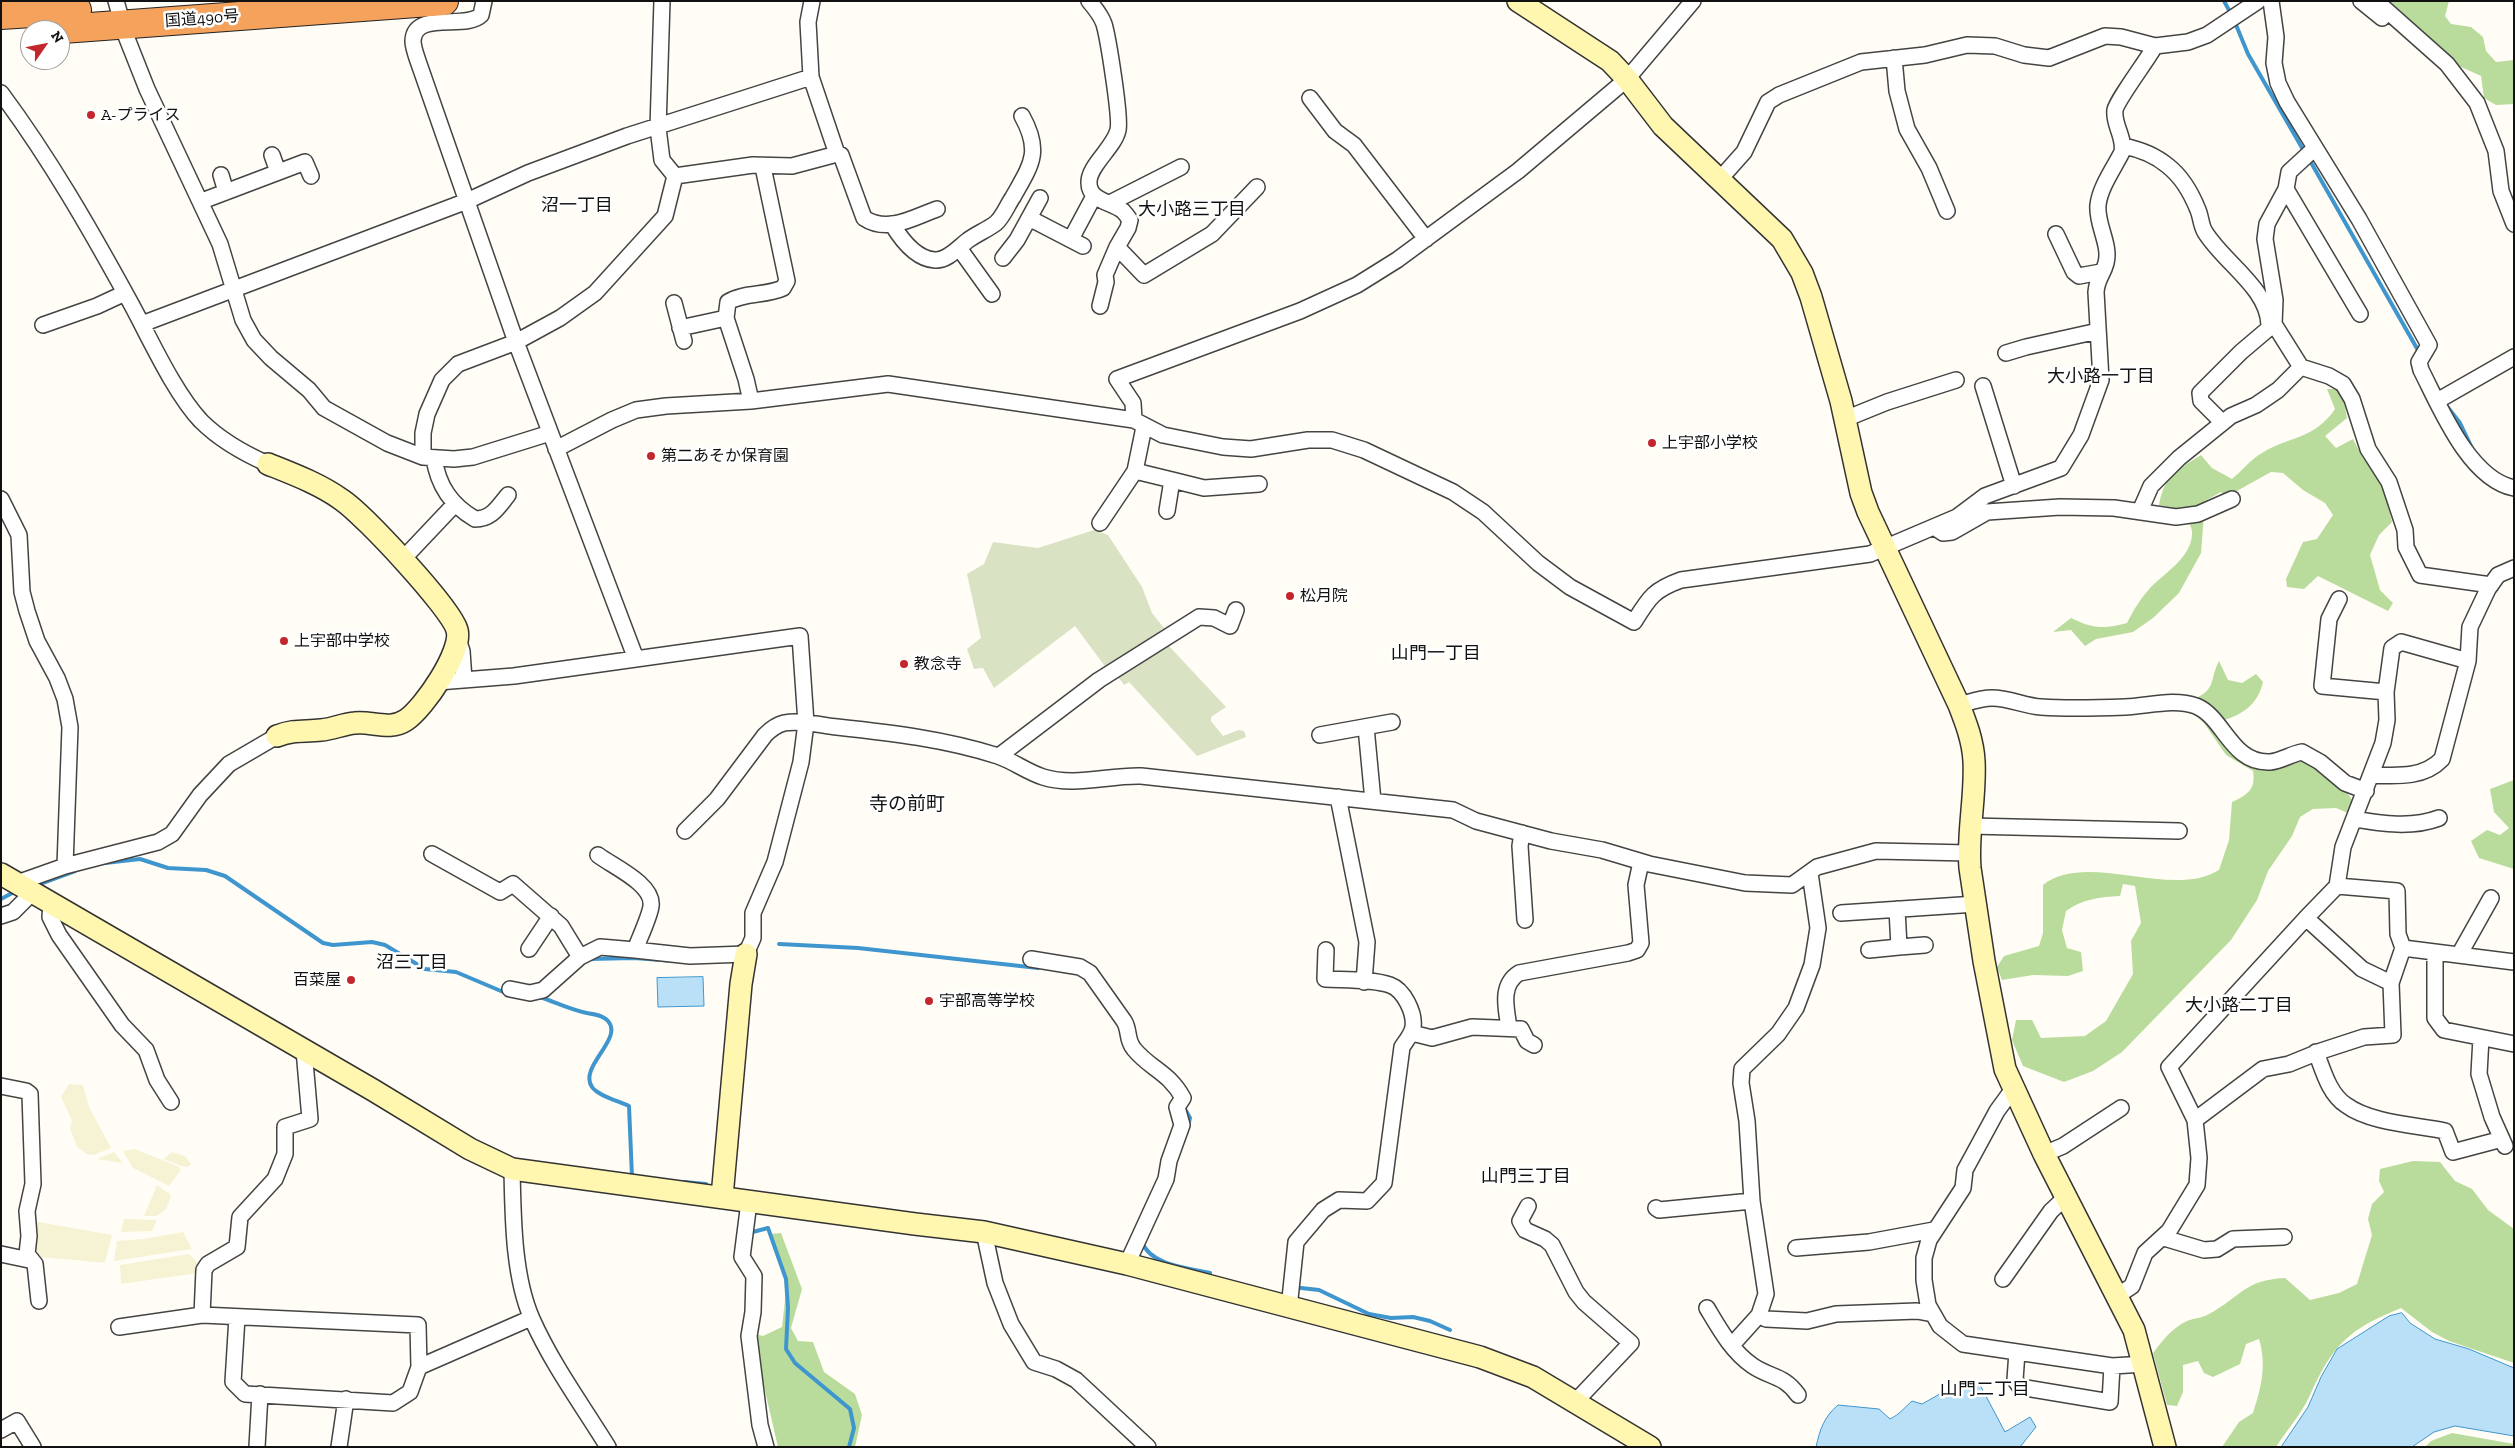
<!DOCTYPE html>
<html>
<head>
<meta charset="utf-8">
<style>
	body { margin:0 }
	#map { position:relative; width:2515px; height:1448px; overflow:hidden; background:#fffdf5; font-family:"Zilla Slab",serif }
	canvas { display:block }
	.frame { position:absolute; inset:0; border:2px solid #111; pointer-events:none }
	.north { position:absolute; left:20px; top:20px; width:50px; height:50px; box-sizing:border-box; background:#fff; border:1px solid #a0a0a0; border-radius:50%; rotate:57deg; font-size:14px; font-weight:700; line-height:20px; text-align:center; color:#111 }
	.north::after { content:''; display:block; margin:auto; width:18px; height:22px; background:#c4262e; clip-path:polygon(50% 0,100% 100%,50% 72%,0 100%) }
</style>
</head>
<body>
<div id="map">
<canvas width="2515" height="1448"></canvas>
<div class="frame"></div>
<div class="north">N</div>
</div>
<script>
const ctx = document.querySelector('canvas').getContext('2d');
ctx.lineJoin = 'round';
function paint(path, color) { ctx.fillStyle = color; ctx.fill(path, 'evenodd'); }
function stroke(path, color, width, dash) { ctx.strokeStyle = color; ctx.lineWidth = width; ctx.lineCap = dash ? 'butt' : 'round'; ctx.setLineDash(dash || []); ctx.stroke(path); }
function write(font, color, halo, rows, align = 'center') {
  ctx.font = font + ' "Zilla Slab","Noto Sans JP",serif'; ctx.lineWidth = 5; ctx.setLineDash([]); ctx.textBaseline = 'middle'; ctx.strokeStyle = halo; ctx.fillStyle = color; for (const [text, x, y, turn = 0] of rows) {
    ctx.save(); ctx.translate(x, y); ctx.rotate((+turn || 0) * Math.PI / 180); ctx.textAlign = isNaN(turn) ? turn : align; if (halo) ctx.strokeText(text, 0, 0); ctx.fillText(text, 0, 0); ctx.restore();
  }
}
paint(new Path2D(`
	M 69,1084 L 83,1085 L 89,1107 L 111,1148 L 94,1155 L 87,1154 L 77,1147 L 70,1128 L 72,1120 L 61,1097 Z
	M 135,1149 L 179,1167 L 181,1170 L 169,1186 L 133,1168 L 123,1151 Z
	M 114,1152 L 123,1163 L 97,1159 Z
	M 172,1152 L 185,1156 L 191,1164 L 188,1167 L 181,1166 L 163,1159 Z
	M 157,1185 L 170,1194 L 171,1197 L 166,1209 L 161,1213 L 156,1216 L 144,1216 Z
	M 124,1219 L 157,1220 L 152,1231 L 121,1232 Z
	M 33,1221 L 112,1235 L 105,1263 L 32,1256 Z
	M 183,1232 L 192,1249 L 114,1261 L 117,1241 L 143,1239 Z
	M 189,1254 L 198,1263 L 198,1273 L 121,1284 L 120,1265 Z`), '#f6f3d4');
paint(new Path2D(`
	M 2387,1 L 2449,1 L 2445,16 L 2451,24 L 2471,27 L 2483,37 L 2486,51 L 2496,62 L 2514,60 L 2514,104 L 2496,105 L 2484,98 L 2481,76 L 2448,61 Z
	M 2327,389 L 2337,389 L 2344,401 L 2347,418 L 2325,436 L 2336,448 L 2353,439 L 2363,458 L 2382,479 L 2392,522 L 2379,535 L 2370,555 L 2380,590 L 2393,603 L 2388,611 L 2318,576 L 2304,589 L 2287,587 L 2286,579 L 2303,542 L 2317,539 L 2333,515 L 2325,503 L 2303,490 L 2283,473 L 2271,472 L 2226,497 L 2221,492 L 2205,501 L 2201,553 L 2179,593 L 2153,618 L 2133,632 L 2096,639 L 2085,646 L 2071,630 L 2053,632 L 2071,618 C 2094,629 2103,629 2127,623 C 2134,609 2141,598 2151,587 C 2166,572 2193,556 2192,532 C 2192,524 2183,515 2178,509 L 2159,505 C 2164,476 2177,470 2201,455 L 2212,468 L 2232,479 C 2242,471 2251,459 2262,453 C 2289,436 2314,440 2335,409 Z
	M 2219,661 L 2228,680 L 2242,683 L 2256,674 L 2263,682 C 2258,704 2243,715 2221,721 L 2242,760 L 2296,760 L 2309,764 L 2348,794 L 2353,801 L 2348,813 L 2336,808 L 2313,809 L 2300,817 L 2292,836 L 2268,871 L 2257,900 L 2231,940 L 2122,1052 L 2093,1071 L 2064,1082 L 2023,1066 L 2012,1040 L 2016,1020 L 2032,1020 L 2041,1038 L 2085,1036 L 2106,1021 L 2133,974 L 2131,941 L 2141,923 L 2135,886 L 2123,884 L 2120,896 C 2100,897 2082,899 2066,911 L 2062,930 L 2067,948 L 2081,952 L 2083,971 L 2068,976 L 2033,975 L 2002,980 L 1997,967 L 2004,956 L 2039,946 L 2043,933 L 2043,885 C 2087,850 2171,900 2219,870 L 2229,840 L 2232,802 C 2247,795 2256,790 2253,771 L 2226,755 L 2204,723 L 2190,711 L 2194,699 C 2217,689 2209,680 2219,661 Z
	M 2514,780 L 2514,869 L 2479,858 L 2471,841 L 2487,830 L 2500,835 L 2509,828 L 2494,812 L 2490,789 Z
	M 2413,1161 L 2440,1162 L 2455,1181 L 2472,1189 L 2488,1210 L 2514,1229 L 2514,1363 L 2449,1341 L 2432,1332 L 2401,1308 C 2349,1329 2333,1344 2310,1395 C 2302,1413 2287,1430 2276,1447 L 2222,1447 L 2239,1422 L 2253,1413 C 2261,1388 2267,1366 2259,1339 L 2246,1344 L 2240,1364 L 2213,1377 L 2204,1373 L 2198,1361 L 2183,1365 L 2183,1392 L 2177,1406 L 2167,1405 L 2153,1353 C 2163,1340 2172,1328 2187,1321 C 2194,1318 2203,1318 2209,1314 C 2242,1296 2244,1280 2285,1278 L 2310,1300 L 2339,1293 L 2357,1284 L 2372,1235 L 2368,1219 L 2372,1204 L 2384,1192 L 2379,1181 L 2380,1169 Z
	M 781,1233 L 802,1289 L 791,1328 L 798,1341 L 813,1342 L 824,1372 L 855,1394 L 862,1415 L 855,1447 L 778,1447 L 757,1356 L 755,1334 L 763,1336 L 782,1327 L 787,1282 L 770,1234 Z
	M 2452,1433 L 2514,1444 L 2514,1447 L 2425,1447 L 2431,1441 Z`), '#b9dc9c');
paint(new Path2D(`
	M 1094,530 L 1108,535 L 1142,587 L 1152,613 L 1164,628 L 1107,669 L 1075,626 L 994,688 L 983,668 L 974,669 L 967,649 L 981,638 L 967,574 L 984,564 L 993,542 L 1038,548 Z
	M 1168,645 L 1226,707 L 1211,717 L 1211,721 L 1223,736 L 1239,730 L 1244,731 L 1246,737 L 1197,756 L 1129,682 L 1124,685 L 1116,674 Z`), '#d9e3c4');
const water = new Path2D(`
	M 703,977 L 704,1006 L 658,1007 L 657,978 Z
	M 2402,1313 L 2410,1323 L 2435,1339 L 2469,1349 L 2514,1368 L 2514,1436 L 2455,1426 L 2434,1432 L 2412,1447 L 2281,1447 L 2308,1407 L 2321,1377 L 2337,1349 L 2389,1316 Z
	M 1979,1383 L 2005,1432 L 2030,1417 L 2036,1427 L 2020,1447 L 1816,1447 C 1820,1429 1824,1417 1838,1405 L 1879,1409 L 1890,1419 C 1900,1414 1904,1408 1912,1401 L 1922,1404 L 1954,1386 L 1965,1388 Z`);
paint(water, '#b9e0f7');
stroke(water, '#3f96cf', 1);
stroke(new Path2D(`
	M 2224,1 L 2231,14
	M 2234,20 L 2248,54 L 2305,153
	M 2309,159 L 2419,352
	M 2446,405 L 2460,423 L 2472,448
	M 105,863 L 140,859 L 168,868 L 206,870 L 225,876 L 323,943 L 333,945 L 372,942 L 385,945 L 425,969 L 456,972 L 508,994
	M 37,885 L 75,871
	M 1,899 L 16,891
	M 779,944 L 858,948 L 1038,968
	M 589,959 L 634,958 L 675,961
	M 540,997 C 555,1002 571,1010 587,1013 C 594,1014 603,1015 608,1021 C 624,1039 578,1067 592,1087 C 598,1096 619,1101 629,1106 L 632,1177
	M 1185,1109 L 1190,1118 L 1188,1126
	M 684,1182 L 706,1184
	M 749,1233 L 768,1228 L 786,1279 L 788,1308 L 786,1349 L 795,1363 L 850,1409 L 854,1428 L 849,1447
	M 1142,1242 C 1151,1266 1189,1268 1210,1273
	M 1301,1288 L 1319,1290 L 1369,1314 L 1391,1318 L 1413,1317 L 1430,1321 L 1450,1330`), '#3f96cf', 4);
const street = new Path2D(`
	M 116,1 L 126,36 L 147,89 L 220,244 L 243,320 L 254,340 L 271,358 L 309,390 L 324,408 L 387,443 L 423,457 L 454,459 L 473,457 L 550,433
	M 484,1 L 481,15 C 466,30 414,10 413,41 C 413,47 416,55 418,61 L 516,342 L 636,659
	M 662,1 L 658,128 L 662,160 L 675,176
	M 812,1 L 808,22 L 811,77 L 837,154 L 841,155 L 864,218 C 888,234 914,217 937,209
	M 1089,1 C 1095,8 1101,15 1104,24 C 1108,37 1121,118 1118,130 C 1114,148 1088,166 1089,183 C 1089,201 1112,202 1123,211 C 1125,213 1128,217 1130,220 L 1128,228 L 1117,247 L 1105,275 L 1106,282 L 1100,306
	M 2271,1 L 2276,37 L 2274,63 L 2278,83 L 2287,102 L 2359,219 L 2429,345 L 2419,362 L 2421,370 C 2440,407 2469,479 2514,488
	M 2361,1 L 2382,18
	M 2376,1 L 2447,64 L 2477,103 L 2496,151 L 2501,191 L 2514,224
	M 1894,58 L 1897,91 L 1907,129 L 1929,168 L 1947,211
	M 1,93 C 50,159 90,229 129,300 C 149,336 173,391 201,421 C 220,440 243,453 268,464
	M 1310,98 L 1335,131 L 1354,145 L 1426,239
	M 2123,146 C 2139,149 2155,155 2168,166 C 2182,177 2192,195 2198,210 C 2201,217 2201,226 2205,232 C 2224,263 2268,288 2269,325
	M 272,155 L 278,172
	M 221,175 L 226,192
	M 675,176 L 753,165 L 792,166 L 837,154
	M 1720,179 L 1744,152 L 1768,102 L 1779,95 L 1861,62 L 1925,55 L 1967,45 L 1995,46 L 2024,55 L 2049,58 L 2105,36 L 2121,37 L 2155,46 L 2188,42 L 2207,35 L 2258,1
	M 2286,189 L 2360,314
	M 202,201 L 305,162 L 311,176
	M 1110,203 L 1181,167
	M 1029,218 L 1083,246
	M 892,224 C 901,239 916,259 935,260 C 947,261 958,248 967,241 C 976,234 987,230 996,223 C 1003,217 1008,204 1013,197 C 1031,165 1042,152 1022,116
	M 2056,234 L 2074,272 L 2079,276 L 2101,272
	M 1071,239 L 1094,196
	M 1117,247 L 1144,275 L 1212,234 L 1257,187
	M 959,248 L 992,294
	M 1003,258 L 1017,240 L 1040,198
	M 674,303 L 684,341
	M 142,324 L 467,201 L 528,173 L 627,136 L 811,77
	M 43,325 L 97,306 L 125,293
	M 680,328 L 726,318
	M 2006,353 L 2026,347 L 2098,331
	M 2301,367 L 2329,376 L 2343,384 L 2352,399 L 2368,449 L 2389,482 L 2405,530 L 2406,547 L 2420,575 L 2491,585
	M 1983,386 L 2014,486
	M 751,401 L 746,379 L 726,318 L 728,302 C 744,292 766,296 783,288 L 787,281 L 763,167
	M 2437,401 L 2514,357
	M 1845,419 L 1887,402 L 1956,380
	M 1134,420 L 1133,403 L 1117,379 L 1300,311 L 1357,285 L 1397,260 L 1518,171 L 1627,79 L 1693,1
	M 2222,422 L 2201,401 L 2200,393 L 2241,352 L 2274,324 L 2275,300 L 2265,239 L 2267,224 L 2286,189 L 2289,172 L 2315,148
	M 556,449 L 612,420 L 636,410 L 666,406 L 751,401 L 888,384 L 1134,420 L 1163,435 L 1223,447 L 1251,449 L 1308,440 L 1332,440 L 1364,450 L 1453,492 L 1483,512 L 1538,563 L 1570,587 L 1634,622 C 1649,598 1653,590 1681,580 L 1870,554 L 1957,517 L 1985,496 L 2061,468 L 2081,435 L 2101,380 L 2096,292 C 2097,278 2103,275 2106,263 C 2111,245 2096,224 2098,205 C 2100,187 2114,168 2122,152 C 2125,137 2113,125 2115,110 C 2117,100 2148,59 2155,46
	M 423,457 L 423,433 L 427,414 L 442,380 L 458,364 L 516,342 L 560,318 L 595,293 L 665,216 L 675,176
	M 434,458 C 438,486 451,505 475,519 C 492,519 498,507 508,495
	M 1135,471 L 1172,480 L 1167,511
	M 1172,480 L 1204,488 L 1259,484
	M 1,499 L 19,535 L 22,592 L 27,611 L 37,641 L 57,678 L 65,699 L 70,727 L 65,866
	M 2140,511 L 2151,486 L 2179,458 L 2231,416 L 2256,405 L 2278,390 L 2301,367 L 2274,324
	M 1100,523 L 1135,471 L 1144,427
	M 1934,527 L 1943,533 L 1952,532 L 1987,512 L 2060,507 L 2114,508 L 2176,517 L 2198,514 L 2232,499
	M 402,560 L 454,505
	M 2339,599 L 2329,619 L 2322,686 L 2386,692
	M 458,639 L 462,651 L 464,680
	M 438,682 L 514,676 L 800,636 L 806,723 L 801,762 L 775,862 L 753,913 L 753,938 L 746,954 L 690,956 L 635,950 C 639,939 650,916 651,906 C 654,884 612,866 598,855
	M 1959,705 C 1970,702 1981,698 1992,698 C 2009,698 2025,706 2041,707 C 2069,709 2097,708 2125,707 C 2148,706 2174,698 2196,706 C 2224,717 2231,764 2270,762 C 2281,761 2291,754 2302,752 L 2320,762 L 2345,783 L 2366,791
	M 1366,727 L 1373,801
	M 1320,735 L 1392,722
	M 999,756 L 1099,680 L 1199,617 L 1214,618 L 1230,626 L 1236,610
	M 2372,775 C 2398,776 2424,778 2442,759 L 2468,661 L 2470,627 L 2488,589 L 2498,575 L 2514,568
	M 1338,797 L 1367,942 L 1364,982
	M 2355,819 C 2382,824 2413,828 2439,818
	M 1971,826 L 2179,831
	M 685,831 L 717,799 L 765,735 C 770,730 776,725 784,723 C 800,720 820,725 837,727 C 892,733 945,739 998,756 C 1013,761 1027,772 1043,777 C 1075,787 1108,775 1141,776 L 1453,810 L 1476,821 L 1551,841 L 1602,850 L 1649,864 L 1745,883 L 1792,885 L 1817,867 L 1876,851 L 1969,853
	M 1522,833 L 1520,846 L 1525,920
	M 432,854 L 500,892 L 513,884 L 561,926 L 580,957
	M 17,883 L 65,866 L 158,842 L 172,834 L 200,795 L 229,764 L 277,736
	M 51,903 L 50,917 L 59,935 L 122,1025 L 146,1050 L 157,1080 L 171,1102
	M 1841,913 L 1976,904
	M 1,916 L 13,912 L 33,892
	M 2306,918 L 2337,886 L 2343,847 L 2383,743 L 2387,720 L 2386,692 L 2392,648 L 2401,642 L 2468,661
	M 1899,947 L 1925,945
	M 2403,948 L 2514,962
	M 529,949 L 551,916
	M 1869,950 L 1899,947 L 1897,909
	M 2435,952 L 2435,1018 L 2444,1030 L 2514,1044
	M 2459,955 L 2491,898
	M 1031,959 L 1080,967 L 1090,973 L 1124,1021 C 1130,1030 1126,1040 1134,1049 C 1150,1069 1168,1071 1183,1098 L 1177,1107 L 1182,1125 L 1169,1161 L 1166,1179 L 1127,1264
	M 510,989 L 530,993 L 543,990 L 580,957 L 600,947 L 635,950
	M 1509,1027 C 1506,1008 1500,985 1519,973 L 1628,953 L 1637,950 L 1641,943 L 1636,885 L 1641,862
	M 1412,1033 L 1432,1038 L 1472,1027 L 1521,1029 L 1527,1041 L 1534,1045
	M 2481,1038 L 2479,1074 L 2492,1117 L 2505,1146
	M 2316,1052 C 2323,1070 2329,1094 2346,1105 C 2370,1123 2416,1125 2445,1131 L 2453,1152 L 2502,1139
	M 1,1086 L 26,1091 L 30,1094 L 33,1184 L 27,1211 L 29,1236 L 27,1254 L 35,1264 L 39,1301
	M 2013,1089 L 1997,1111 L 1965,1170 L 1963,1188 L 1929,1240 L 1924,1258 L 1924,1280 L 1928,1305 L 1940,1326 L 1963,1344 L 2112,1366 L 2145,1364
	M 2195,1120 L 2263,1069 L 2289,1064 L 2321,1051 L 2364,1037 L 2393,1035 L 2391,983 L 2403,948 L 2398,934 L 2397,891 L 2337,886
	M 2044,1154 L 2063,1146 L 2121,1108
	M 512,1169 C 513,1216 513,1276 532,1319 C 552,1364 582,1405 608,1447
	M 749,1202 L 742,1257 L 754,1276 L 753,1312 L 749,1336 L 760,1425 L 766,1447
	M 1528,1206 L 1520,1221 L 1525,1230 L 1545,1239 L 1552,1245 L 1576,1292 L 1584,1302 L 1631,1343 L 1576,1401
	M 1656,1208 L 1659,1210 L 1752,1201
	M 984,1232 L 995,1283 L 1011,1324 L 1034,1362 L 1056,1369 L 1076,1380 L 1148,1447
	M 2164,1238 L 2204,1250 L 2217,1249 L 2233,1239 L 2284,1237
	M 1796,1248 L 1869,1242 L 1934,1230
	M 1,1254 L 29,1260
	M 2003,1279 L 2051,1211 L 2066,1197
	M 2117,1296 L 2132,1286 L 2145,1253 L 2169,1231 L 2197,1185 L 2199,1158 L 2195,1120 L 2169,1067 L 2306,918 L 2362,969 L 2391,983
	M 1289,1308 L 1296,1242 L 1323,1210 L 1339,1200 L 1367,1201 L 1384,1183 L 1402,1047 C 1406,1041 1412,1034 1413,1027 C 1415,1013 1404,990 1390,985 C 1373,979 1344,980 1325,979 L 1326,950
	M 1707,1308 C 1719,1328 1732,1352 1753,1366 C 1771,1378 1784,1375 1798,1395
	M 202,1315 L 204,1270 L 208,1264 L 237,1247 L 240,1217 L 275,1179 L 285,1154 L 285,1127 L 310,1119 L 304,1050
	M 1759,1315 L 1766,1319 L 1807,1321 L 1836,1314 L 1917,1311 L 1933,1314
	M 119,1327 L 202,1315 L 418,1325 L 419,1367 L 410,1392 L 393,1403 L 245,1394 L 233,1382 L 237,1317
	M 1732,1345 L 1759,1315 L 1766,1294 L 1752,1201 L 1747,1121 L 1741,1083 L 1742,1069 L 1778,1034 L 1796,1008 L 1812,965 L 1818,928 L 1810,873
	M 2017,1352 L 2015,1380 L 2020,1387 L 2110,1402 L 2112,1366
	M 419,1367 L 531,1318
	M 1,1430 L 17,1421 L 33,1447
	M 257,1447 L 260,1394
	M 339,1447 L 346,1399`);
const secondary = new Path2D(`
	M 1518,1 L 1610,61 L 1627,79 L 1663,126 L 1782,239 L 1802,273 L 1811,297 L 1841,401 L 1861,493 L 1868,512 L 1959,705 C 1966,723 1973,741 1974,761 C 1976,797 1967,833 1970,868 L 1984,961 L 2005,1069 L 2044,1154 L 2134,1330 L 2165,1447
	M 268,464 C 293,474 320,484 342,500 C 364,515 451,608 457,630 C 463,651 424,708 406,720 C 390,731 372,721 355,723 C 343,724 333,729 321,730 C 304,732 295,729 277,736
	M 1,874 L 373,1090 L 470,1149 L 512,1169 L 915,1224 L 984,1232 L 1127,1264 L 1480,1357 L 1533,1377 L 1650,1447
	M 722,1197 L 741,984 L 746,954`);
const highway = new Path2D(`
	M 1,15 L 77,10
	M 49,30 L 444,1`);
stroke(street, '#444', 18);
stroke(secondary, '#333', 24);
stroke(highway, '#222', 30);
stroke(street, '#fff', 15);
stroke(secondary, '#fff6b0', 21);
stroke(highway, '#f5a25d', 28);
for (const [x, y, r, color] of [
	[91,115,5,"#c4262e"],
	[1652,443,5,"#c4262e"],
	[651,456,5,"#c4262e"],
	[1290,596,5,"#c4262e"],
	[284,641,5,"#c4262e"],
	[904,664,5,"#c4262e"],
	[351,980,5,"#c4262e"],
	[929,1001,5,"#c4262e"]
]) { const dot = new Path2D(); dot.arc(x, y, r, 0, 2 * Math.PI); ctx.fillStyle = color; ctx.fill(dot); stroke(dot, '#fff', 2); }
write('16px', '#111', '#fff', [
	["国道490号",202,19,-4]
]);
write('16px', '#111', '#fff', [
	["A-プライス",101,115],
	["上宇部小学校",1662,443],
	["第二あそか保育園",661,456],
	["松月院",1300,596],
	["上宇部中学校",294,641],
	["教念寺",914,664],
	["百菜屋",341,980,"right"],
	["宇部高等学校",939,1001]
], 'left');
write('18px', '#111', '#fff', [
	["沼一丁目",577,206],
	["大小路三丁目",1192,210],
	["大小路一丁目",2101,377],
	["山門一丁目",1436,654],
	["沼三丁目",412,963],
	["大小路二丁目",2239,1006],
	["山門三丁目",1526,1177],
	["山門二丁目",1985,1390]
]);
write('19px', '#111', '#fff', [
	["寺の前町",907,805]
]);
</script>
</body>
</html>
